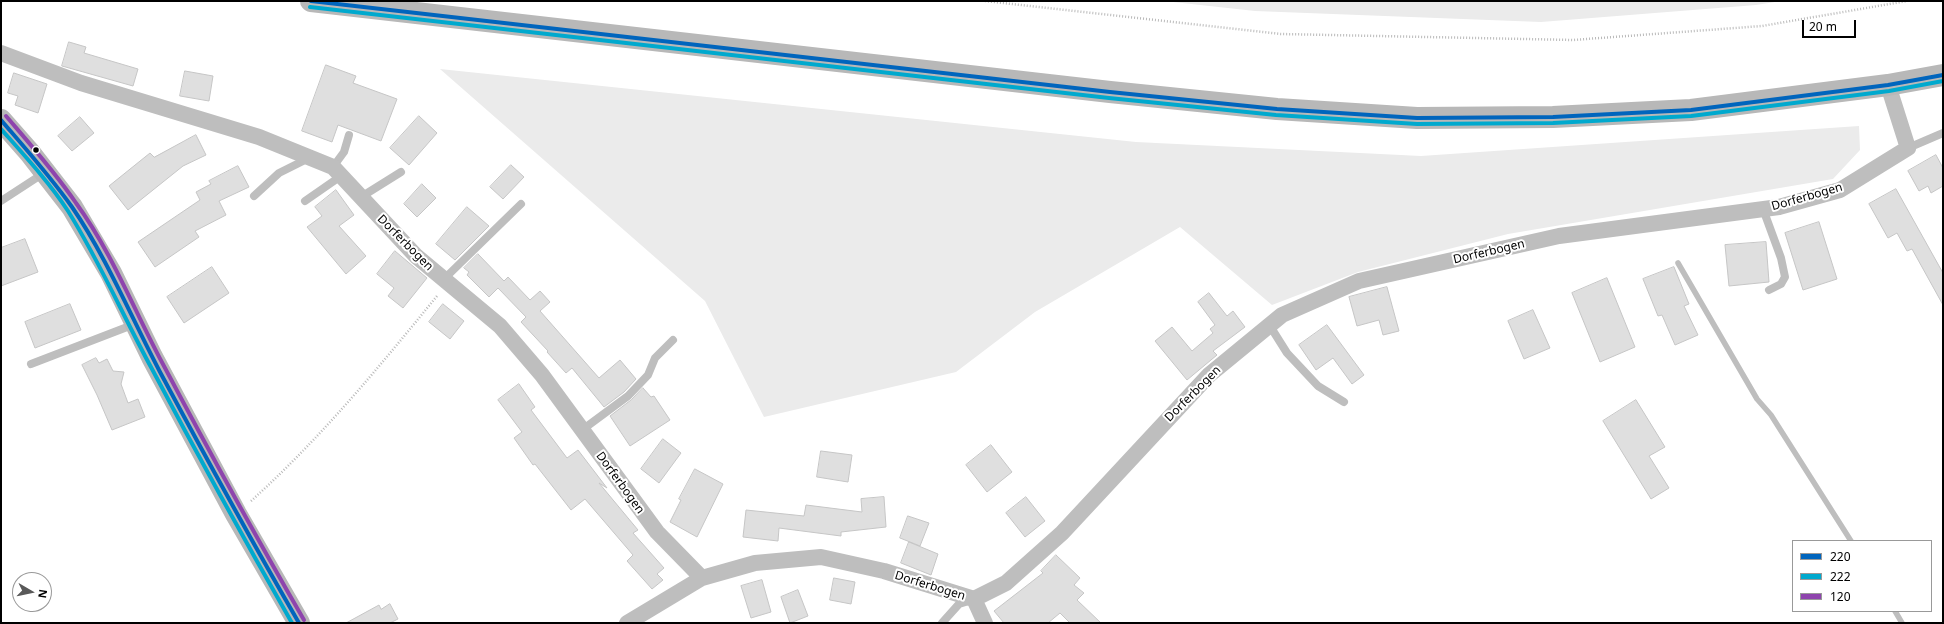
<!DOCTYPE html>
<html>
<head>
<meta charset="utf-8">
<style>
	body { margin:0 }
	#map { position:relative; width:1944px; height:624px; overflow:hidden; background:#fff; font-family:"Noto Sans",sans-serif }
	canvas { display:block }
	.frame { position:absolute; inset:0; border:2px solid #000; pointer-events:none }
	.legend { position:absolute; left:1792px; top:540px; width:140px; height:72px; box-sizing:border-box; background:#fff; border:1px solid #999; margin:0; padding:5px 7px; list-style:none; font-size:12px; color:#000 }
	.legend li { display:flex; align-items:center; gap:8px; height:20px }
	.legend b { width:20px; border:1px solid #999 }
	.north { position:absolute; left:12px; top:572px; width:40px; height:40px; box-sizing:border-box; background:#fff; border:1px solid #999; border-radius:50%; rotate:99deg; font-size:11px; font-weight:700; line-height:16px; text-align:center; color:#000 }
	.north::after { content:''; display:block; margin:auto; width:14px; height:18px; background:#595959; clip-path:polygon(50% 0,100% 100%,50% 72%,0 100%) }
	.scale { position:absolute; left:1802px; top:20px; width:54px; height:18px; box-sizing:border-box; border:2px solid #000; border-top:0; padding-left:5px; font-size:12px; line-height:14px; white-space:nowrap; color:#000; -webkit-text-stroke:3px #fff; paint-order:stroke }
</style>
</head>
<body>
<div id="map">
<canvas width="1944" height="624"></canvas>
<div class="frame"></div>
<ul class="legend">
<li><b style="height:5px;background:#0065bd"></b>220</li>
<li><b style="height:5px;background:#00a9ce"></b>222</li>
<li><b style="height:5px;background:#8e44ad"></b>120</li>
</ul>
<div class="north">N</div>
<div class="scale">20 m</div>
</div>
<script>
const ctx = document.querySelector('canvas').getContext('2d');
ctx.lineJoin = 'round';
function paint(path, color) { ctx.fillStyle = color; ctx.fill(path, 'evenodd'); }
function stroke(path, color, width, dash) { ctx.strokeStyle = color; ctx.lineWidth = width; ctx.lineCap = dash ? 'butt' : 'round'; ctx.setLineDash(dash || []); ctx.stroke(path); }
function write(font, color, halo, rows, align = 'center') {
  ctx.font = font + ' "Noto Sans",sans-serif'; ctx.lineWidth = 4; ctx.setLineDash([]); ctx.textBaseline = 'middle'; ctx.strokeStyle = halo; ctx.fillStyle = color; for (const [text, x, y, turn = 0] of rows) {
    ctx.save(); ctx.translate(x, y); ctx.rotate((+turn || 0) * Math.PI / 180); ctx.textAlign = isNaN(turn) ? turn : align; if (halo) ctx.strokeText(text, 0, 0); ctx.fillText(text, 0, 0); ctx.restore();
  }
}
paint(new Path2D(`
	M 1164,1 L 1781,1 L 1756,5 L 1541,22 L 1255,11 Z
	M 440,69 L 1136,142 L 1421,156 L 1859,126 L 1860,150 L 1833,179 L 1508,234 L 1358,272 L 1272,305 L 1180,227 L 1035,312 L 956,372 L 764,417 L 705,301 Z`), '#ebebeb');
stroke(new Path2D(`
	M 1678,263 L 1757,399 L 1771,415 L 1851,541
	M 1895,611 L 1902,623`), '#bebebe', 5.5);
const building = new Path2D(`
	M 69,42 L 86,47 L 84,53 L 138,69 L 133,86 L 62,66 Z
	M 326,65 L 356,76 L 353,83 L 397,99 L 381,141 L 338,125 L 332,142 L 302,131 Z
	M 185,71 L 213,76 L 209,101 L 180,96 Z
	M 14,73 L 47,84 L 38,113 L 15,105 L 18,96 L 8,93 Z
	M 419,116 L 437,133 L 409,165 L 390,148 Z
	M 80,117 L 94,133 L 72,151 L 58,136 Z
	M 196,135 L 206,155 L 183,166 L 128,210 L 109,186 L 150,153 L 154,157 Z
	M 1936,155 L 1943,168 L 1943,186 L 1931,193 L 1928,186 L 1919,191 L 1908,171 Z
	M 511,165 L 524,177 L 503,199 L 490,187 Z
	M 238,166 L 249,187 L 219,201 L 226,215 L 195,231 L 199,237 L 155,267 L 138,242 L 200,200 L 196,192 L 211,184 L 209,181 Z
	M 422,184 L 436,198 L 417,217 L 404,204 Z
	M 1896,189 L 1943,273 L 1943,305 L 1912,249 L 1907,251 L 1897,233 L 1888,238 L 1869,204 Z
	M 336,190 L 354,215 L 339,226 L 366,256 L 346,274 L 307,227 L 322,216 L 315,207 Z
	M 467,207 L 489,226 L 455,260 L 436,244 Z
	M 1819,222 L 1837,279 L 1803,290 L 1785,233 Z
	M 25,239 L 38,272 L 1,286 L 1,248 Z
	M 1766,242 L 1769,282 L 1729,286 L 1725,245 Z
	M 395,251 L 427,278 L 403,308 L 388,296 L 394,288 L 377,274 Z
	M 478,254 L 504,281 L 508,277 L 530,300 L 540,291 L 550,302 L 540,311 L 599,378 L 620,360 L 636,379 L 624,392 L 604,407 L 572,368 L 566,373 L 547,352 L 548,351 L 521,322 L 526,317 L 498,288 L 489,297 L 467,275 L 469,272 L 464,268 Z
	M 212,267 L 229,293 L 184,323 L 167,297 Z
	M 1674,267 L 1689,304 L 1684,306 L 1698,335 L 1675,345 L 1662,315 L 1658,316 L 1643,279 Z
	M 1607,278 L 1635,347 L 1600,362 L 1572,293 Z
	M 1387,287 L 1399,331 L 1383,335 L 1379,320 L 1357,326 L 1349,297 Z
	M 1209,293 L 1227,316 L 1233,311 L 1245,327 L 1213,351 L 1217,355 L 1187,380 L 1155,341 L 1172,327 L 1192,351 L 1213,333 L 1210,329 L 1215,325 L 1198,302 Z
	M 70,304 L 81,330 L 35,348 L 25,322 Z
	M 443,304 L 464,321 L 450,339 L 429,322 Z
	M 1533,310 L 1550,348 L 1524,359 L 1508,321 Z
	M 1327,325 L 1364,375 L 1352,384 L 1333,358 L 1316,370 L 1299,345 Z
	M 96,358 L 99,363 L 107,359 L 113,371 L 124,372 L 121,384 L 128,403 L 138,399 L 145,417 L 112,430 L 97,395 L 82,365 Z
	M 519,384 L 535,407 L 531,410 L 567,458 L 578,450 L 607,488 L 599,483 L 638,530 L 633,533 L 664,568 L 657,574 L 663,580 L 652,589 L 627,561 L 633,555 L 585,499 L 571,510 L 535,464 L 533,465 L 514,438 L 522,432 L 498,400 Z
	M 643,388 L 651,397 L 654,396 L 670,420 L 630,446 L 610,416 L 631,400 Z
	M 1636,400 L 1665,447 L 1649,456 L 1669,488 L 1651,499 L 1603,421 Z
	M 663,439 L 681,453 L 659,483 L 641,469 Z
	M 991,445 L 1012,472 L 987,492 L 966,465 Z
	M 821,451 L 852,455 L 848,482 L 817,477 Z
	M 695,469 L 723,484 L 697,537 L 670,522 L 681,500 L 679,499 Z
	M 884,497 L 886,527 L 841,532 L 841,536 L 779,528 L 778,541 L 743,537 L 746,510 L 804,516 L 806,505 L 862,512 L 861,499 Z
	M 1026,497 L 1045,521 L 1025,537 L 1006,513 Z
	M 908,516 L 929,523 L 920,546 L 900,538 Z
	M 909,542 L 938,554 L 931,575 L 901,563 Z
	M 1056,555 L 1080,578 L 1074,585 L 1084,593 L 1077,600 L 1101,623 L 1070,623 L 1060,613 L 1048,623 L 1004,623 L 994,611 L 1043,573 L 1041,571 Z
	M 834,578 L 855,582 L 851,604 L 830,600 Z
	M 762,580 L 771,612 L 751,618 L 741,586 Z
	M 798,590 L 808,616 L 790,623 L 781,597 Z
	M 390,604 L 398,619 L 390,623 L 346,623 L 379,605 L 381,609 Z`);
paint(building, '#dfdfdf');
stroke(building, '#c6c6c6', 1);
stroke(new Path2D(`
	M 985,1 L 1281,34 L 1573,40 L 1762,26 L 1907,1
	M 251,501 C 320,439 379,367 437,296`), '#b9b9b9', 2.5, [1, 2]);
stroke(new Path2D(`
	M 1908,148 L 1943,133
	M 333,167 L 344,152 L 349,135
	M 254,196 L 279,173 L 309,158
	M 361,197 L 401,172
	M 1,201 L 44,173
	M 305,201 L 341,176
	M 1763,209 L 1781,258 L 1785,277 L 1781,284 L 1769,290
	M 444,279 L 521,204
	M 1270,326 L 1287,353 L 1318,386 L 1344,402
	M 31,364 L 135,324
	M 582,430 L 628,396 L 648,375 L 655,358 L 673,340
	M 942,623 L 959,604 L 972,600`), '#bebebe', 8);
stroke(new Path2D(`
	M 1,53 L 81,83 L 259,137 L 333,167 L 416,256 L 500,326 L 542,375 L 657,532 L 702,578 L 755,563 L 821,557 L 884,571 L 974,599 L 1006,583 L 1062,533 L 1209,375 L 1282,315 L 1359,281 L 1559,236 L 1779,207 L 1840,190 L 1908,148 L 1888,85
	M 974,599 L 985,623
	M 627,623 L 702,578`), '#bebebe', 16);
stroke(new Path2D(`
	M 311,1 L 1110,92 L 1277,109 L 1417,118 L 1553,117 L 1691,110 L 1888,85 L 1943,75
	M 1,120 L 30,153 L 72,207 L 111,273 L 152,357 L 236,514 L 299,623`), '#b8b8b8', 22);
stroke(new Path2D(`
	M 311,1 L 1110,92 L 1277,109 L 1417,118 L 1553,117 L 1691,110 L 1888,85 L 1943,75
	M 1,120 C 25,148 50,176 72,207 C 107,258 131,317 160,372 C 205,456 251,540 299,623`), '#0065bd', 4);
stroke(new Path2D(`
	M 310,7 L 1109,98 L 1276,115 L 1417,124 L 1553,123 L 1691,116 L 1889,91 L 1943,81
	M 1,129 C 24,155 49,182 68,211 C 100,262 123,316 152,369 C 197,454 244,539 292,623`), '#00a9ce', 4);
stroke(new Path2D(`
	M 6,116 C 30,144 55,172 76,203 C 113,254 135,313 165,368 C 210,453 256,537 304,620`), '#8e44ad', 4);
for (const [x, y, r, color] of [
	[36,150,3.5,"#000"]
]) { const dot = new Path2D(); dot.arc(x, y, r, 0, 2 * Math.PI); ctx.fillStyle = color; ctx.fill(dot); stroke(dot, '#fff', 1.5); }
write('12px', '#000', '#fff', [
	["Dorferbogen",1807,197,-16],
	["Dorferbogen",405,243,45],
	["Dorferbogen",1489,252,-13],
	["Dorferbogen",1193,394,-45],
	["Dorferbogen",620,483,54],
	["Dorferbogen",930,586,17]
]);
</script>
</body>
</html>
